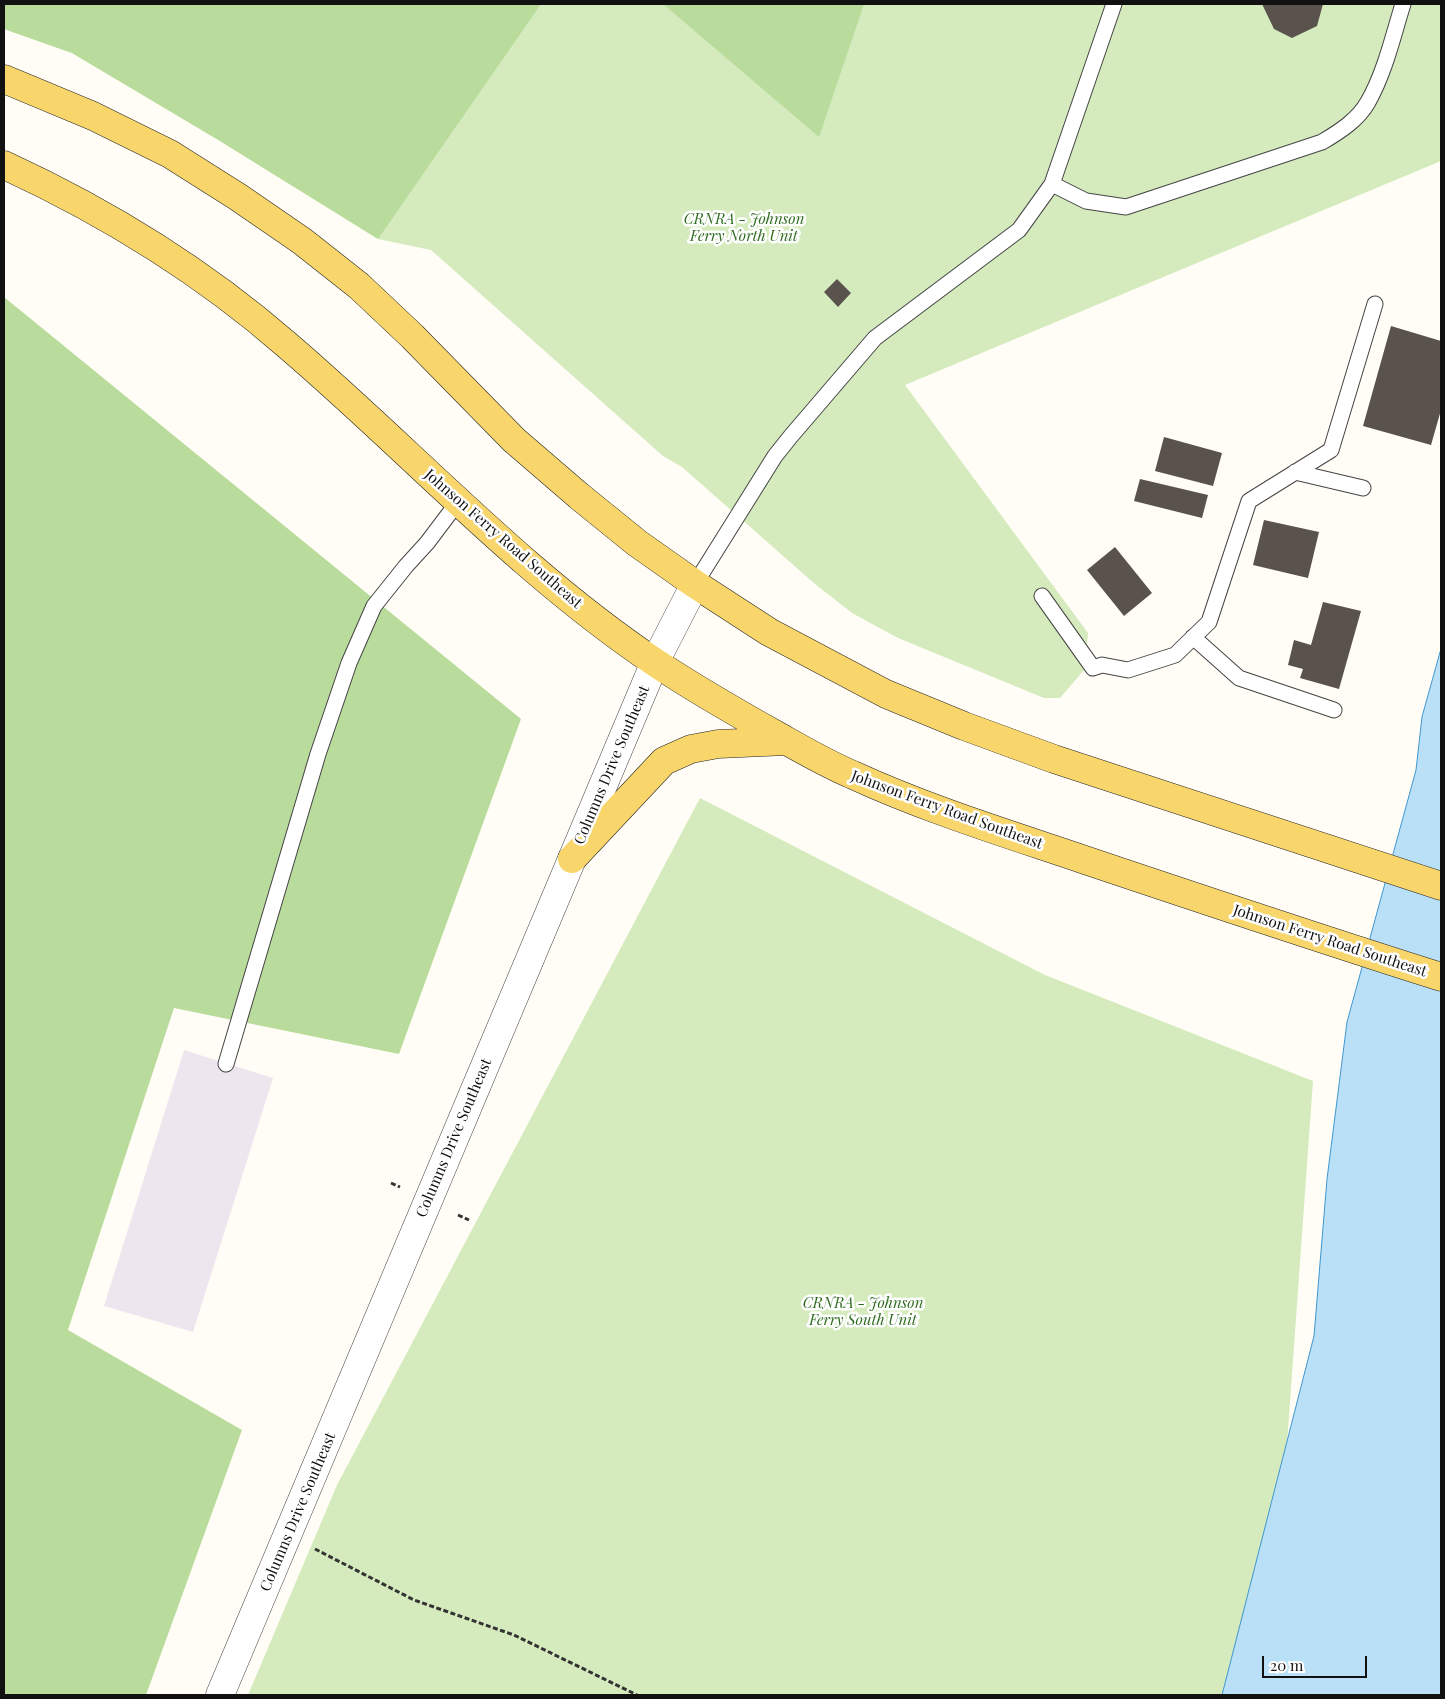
<!DOCTYPE html>
<html>
<head>
<meta charset="utf-8">
<style>
	body { margin:0 }
	#map { position:relative; width:1445px; height:1699px; overflow:hidden; background:#fffdf5; font-family:"Playfair Display",serif }
	canvas { display:block }
	.frame { position:absolute; inset:0; border:5px solid #111; pointer-events:none }
	.scale { position:absolute; left:1262px; top:1656px; width:105px; height:22px; box-sizing:border-box; border:2px solid #111; border-top:0; padding-left:6px; font-size:15px; line-height:18px; white-space:nowrap; color:#111; -webkit-text-stroke:4px #fff; paint-order:stroke }
</style>
</head>
<body>
<div id="map">
<canvas width="1445" height="1699"></canvas>
<div class="frame"></div>
<div class="scale">20 m</div>
</div>
<script>
const ctx = document.querySelector('canvas').getContext('2d');
ctx.lineJoin = 'round';
function paint(path, color) { ctx.fillStyle = color; ctx.fill(path, 'evenodd'); }
function stroke(path, color, width, dash) { ctx.strokeStyle = color; ctx.lineWidth = width; ctx.lineCap = dash ? 'butt' : 'round'; ctx.setLineDash(dash || []); ctx.stroke(path); }
function write(font, color, halo, rows, align = 'center') {
  ctx.font = font + ' "Playfair Display",serif'; ctx.lineWidth = 5; ctx.setLineDash([]); ctx.textBaseline = 'middle'; ctx.strokeStyle = halo; ctx.fillStyle = color; for (const [text, x, y, turn = 0] of rows) {
    ctx.save(); ctx.translate(x, y); ctx.rotate((+turn || 0) * Math.PI / 180); ctx.textAlign = isNaN(turn) ? turn : align; if (halo) ctx.strokeText(text, 0, 0); ctx.fillText(text, 0, 0); ctx.restore();
  }
}
paint(new Path2D(`
	M 184,1050 L 273,1078 L 193,1332 L 104,1306 Z`), '#eee6ef');
paint(new Path2D(`
	M 4,4 L 1441,4 L 1441,161 L 905,385 L 1088,633 L 1085,669 L 1060,698 L 1044,698 L 898,638 L 852,613 L 815,584 L 682,467 L 663,456 L 431,250 L 378,239 L 220,141 L 72,53 L 4,29 Z
	M 700,798 L 1045,975 L 1313,1081 L 1273,1639 L 1257,1695 L 248,1695 L 337,1485 Z`), '#d5ebbd');
paint(new Path2D(`
	M 4,4 L 541,4 L 378,239 L 220,141 L 72,53 L 4,29 Z
	M 663,4 L 864,4 L 819,137 Z
	M 4,297 L 521,719 L 399,1054 L 174,1008 L 68,1330 L 242,1430 L 146,1695 L 4,1695 Z`), '#b9dc9c');
const water = new Path2D(`
	M 1441,649 L 1441,1695 L 1222,1695 L 1314,1336 L 1327,1179 L 1347,1022 L 1416,770 L 1422,717 Z`);
paint(water, '#b9e0f7');
stroke(water, '#3f96cf', 1);
paint(new Path2D(`
	M 1262,4 L 1323,4 L 1317,26 L 1292,38 L 1274,29 Z
	M 837,279 L 851,293 L 838,307 L 824,292 Z
	M 1391,326 L 1441,341 L 1441,410 L 1431,445 L 1363,426 Z
	M 1164,437 L 1222,453 L 1213,486 L 1155,471 Z
	M 1140,479 L 1208,495 L 1202,518 L 1134,501 Z
	M 1264,520 L 1319,532 L 1308,578 L 1253,565 Z
	M 1115,547 L 1152,593 L 1124,616 L 1087,570 Z
	M 1323,602 L 1361,611 L 1339,689 L 1300,678 L 1303,669 L 1288,665 L 1294,640 L 1311,645 Z`), '#5a524d');
const lane = new Path2D(`
	M 1114,4 L 1052,184 L 1086,201 L 1126,207 L 1322,142 C 1339,132 1358,120 1368,102 C 1385,72 1393,36 1403,4
	M 1295,472 L 1363,488
	M 695,584 L 775,456 L 791,436 L 875,338 L 1019,230 L 1052,184
	M 1042,596 L 1093,668 L 1102,665 L 1128,670 L 1175,655 L 1209,622 L 1249,501 L 1331,450 L 1375,304
	M 1193,637 L 1239,678 L 1334,710
	M 226,1064 L 318,754 L 349,663 L 374,606 L 406,566 L 427,543 L 458,502`);
const street = new Path2D(`
	M 220,1695 L 655,662 L 695,584`);
const primary = new Path2D(`
	M 4,79 L 93,116 L 170,154 L 238,197 L 302,241 L 359,286 L 412,336 L 514,440 L 579,496 L 637,543 L 695,584 L 769,632 L 886,694 L 964,726 L 1054,759 L 1441,886
	M 4,165 C 106,212 202,271 287,345 C 410,450 520,572 656,663 C 695,689 737,713 778,736 C 803,750 827,764 853,775 C 927,809 1005,833 1082,859 C 1201,899 1321,939 1441,977
	M 572,859 L 664,761 L 691,749 L 718,744 L 787,741`);
stroke(lane, '#444', 17);
stroke(street, '#444', 29);
stroke(primary, '#222', 29);
stroke(new Path2D(`
	M 391,1183 L 400,1187
	M 458,1215 L 469,1220
	M 315,1549 L 414,1600 L 514,1635 L 637,1695`), '#333', 3, [5, 2.5]);
stroke(lane, '#fff', 15);
stroke(street, '#fff', 28);
stroke(primary, '#f9d66b', 28);
write('italic 15px', '#2f6b1f', '#fff', [
	["CRNRA - Johnson",744,219],
	["Ferry North Unit",744,236],
	["CRNRA - Johnson",863,1303],
	["Ferry South Unit",863,1320]
]);
write('15px', '#111', '#fff', [
	["Johnson Ferry Road Southeast",503,539,41],
	["Columns Drive Southeast",612,765,-67],
	["Johnson Ferry Road Southeast",947,810,20],
	["Johnson Ferry Road Southeast",1330,941,18],
	["Columns Drive Southeast",454,1138,-67],
	["Columns Drive Southeast",298,1512,-67]
]);
</script>
</body>
</html>
